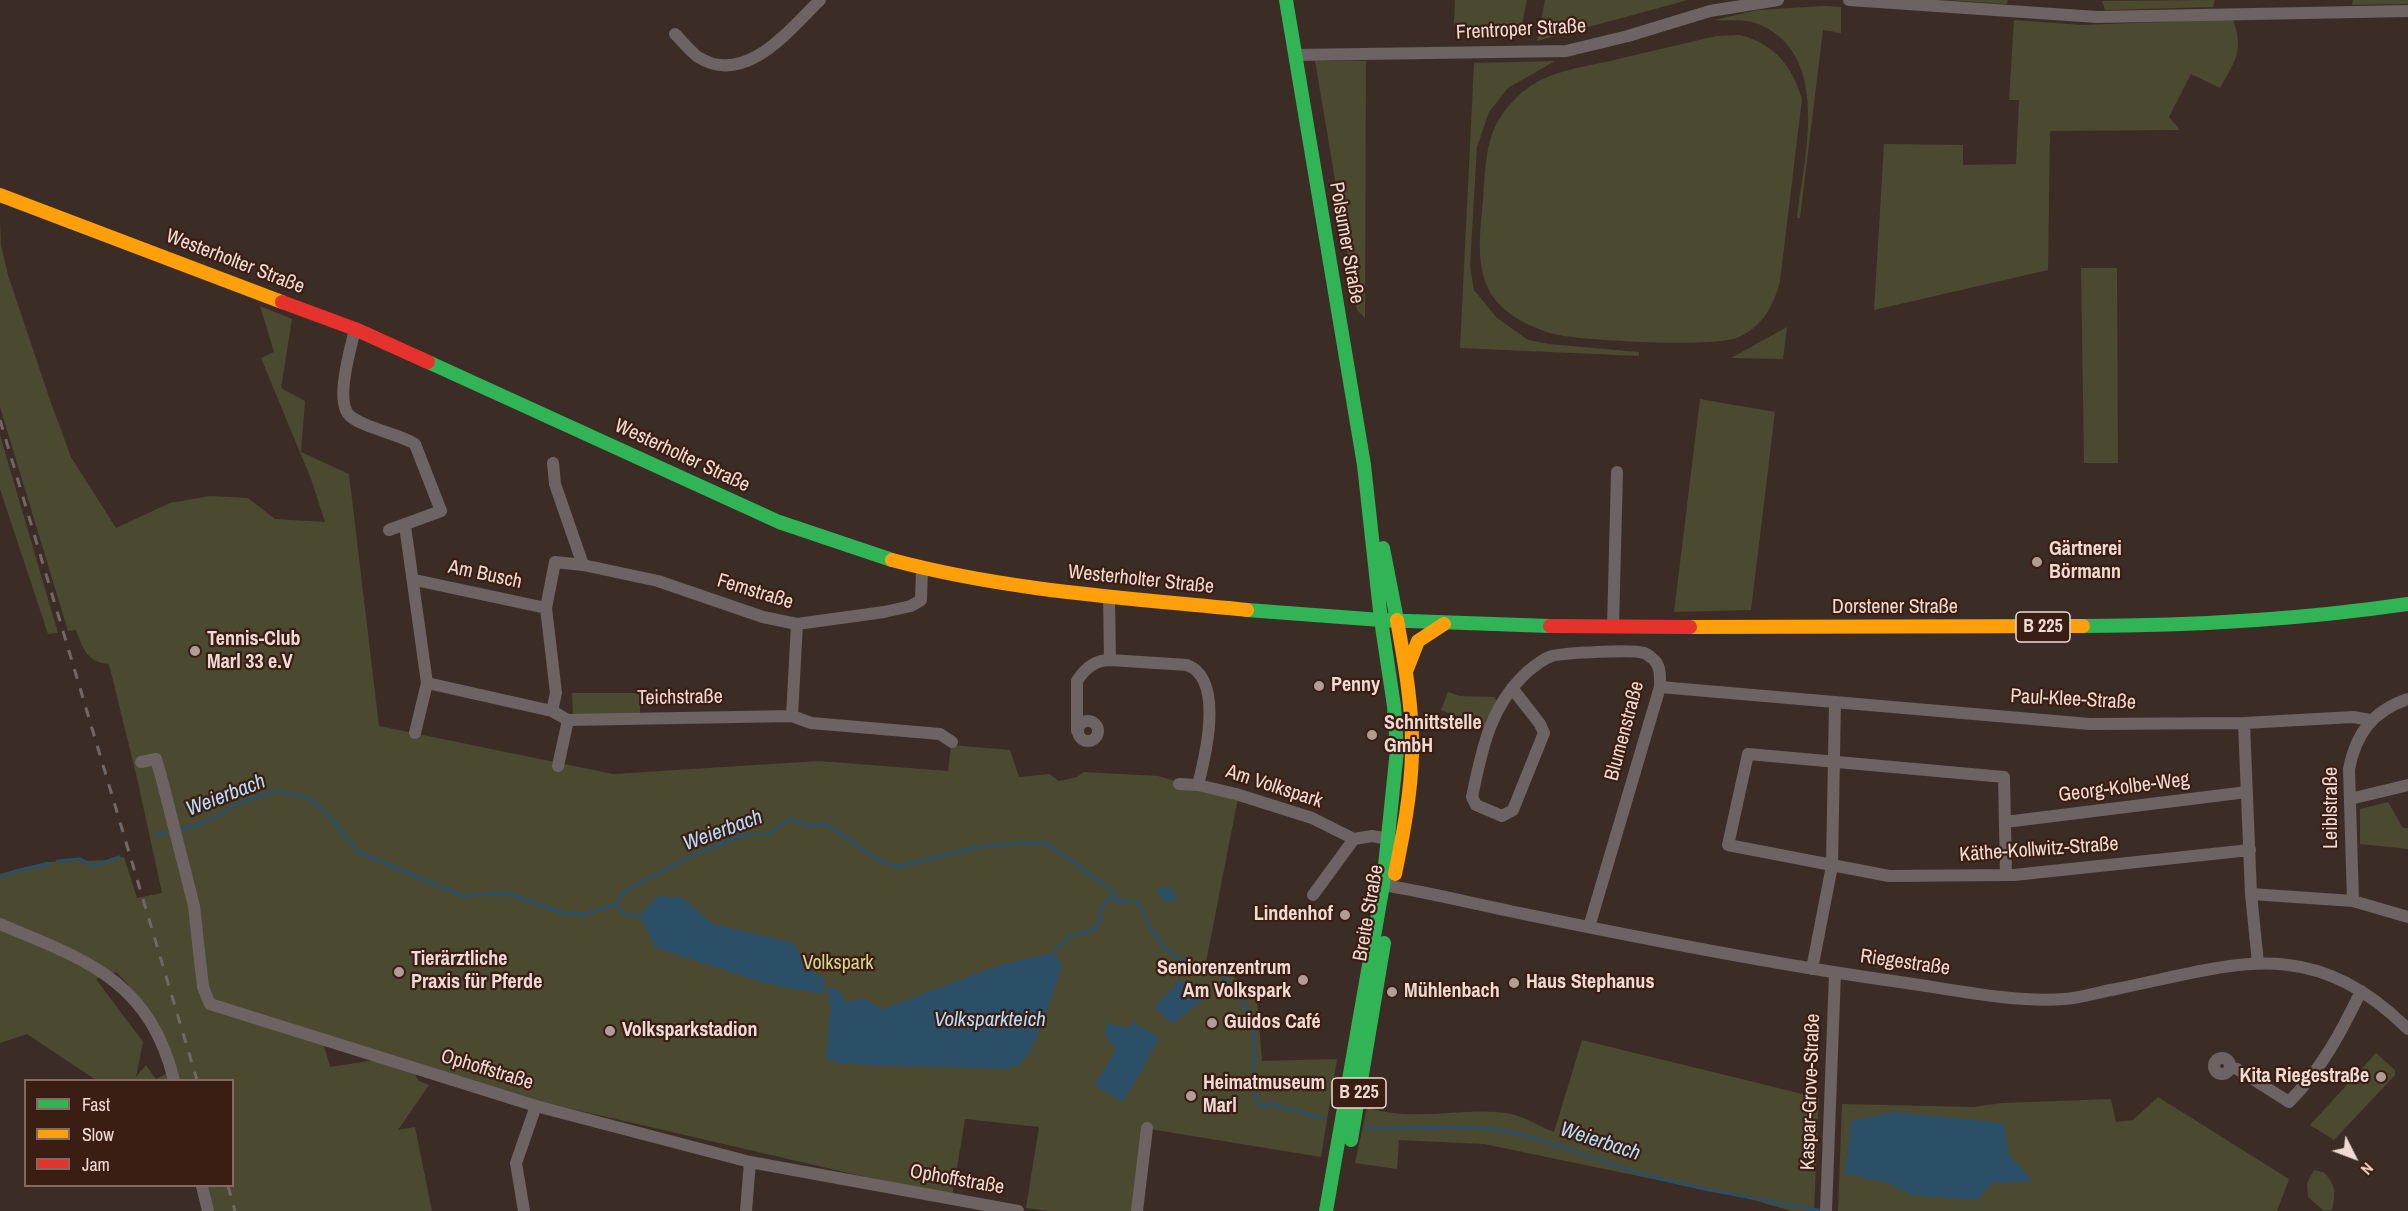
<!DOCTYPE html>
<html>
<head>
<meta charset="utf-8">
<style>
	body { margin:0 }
	#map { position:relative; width:2408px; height:1211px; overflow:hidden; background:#3c2c26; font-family:"Archivo Narrow",sans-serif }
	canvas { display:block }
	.legend { position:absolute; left:24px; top:1079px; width:210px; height:108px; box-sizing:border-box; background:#3b1e13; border:2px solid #836a60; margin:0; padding:8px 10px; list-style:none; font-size:18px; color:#efdbd3 }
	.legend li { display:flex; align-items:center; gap:12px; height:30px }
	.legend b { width:30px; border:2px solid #836a60 }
	.north { position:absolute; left:2324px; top:1127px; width:60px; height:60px; -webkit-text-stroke:4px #3b1e13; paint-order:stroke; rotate:132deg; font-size:16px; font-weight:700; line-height:24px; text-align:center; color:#efdbd3 }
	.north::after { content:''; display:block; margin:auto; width:21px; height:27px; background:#efdbd3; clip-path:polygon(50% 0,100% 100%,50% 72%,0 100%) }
</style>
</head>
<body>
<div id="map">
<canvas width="2408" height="1211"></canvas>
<ul class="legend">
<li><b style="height:8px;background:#30b455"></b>Fast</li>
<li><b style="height:8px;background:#ff9f0a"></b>Slow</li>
<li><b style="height:8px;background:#e5322d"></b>Jam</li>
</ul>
<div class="north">N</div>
</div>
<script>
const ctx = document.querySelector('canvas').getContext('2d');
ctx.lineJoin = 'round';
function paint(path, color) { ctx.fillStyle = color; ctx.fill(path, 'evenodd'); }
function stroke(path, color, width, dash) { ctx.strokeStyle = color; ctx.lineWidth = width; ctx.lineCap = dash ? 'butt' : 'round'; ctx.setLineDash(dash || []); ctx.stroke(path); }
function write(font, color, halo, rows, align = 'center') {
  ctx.font = font + ' "Archivo Narrow",sans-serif'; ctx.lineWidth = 4.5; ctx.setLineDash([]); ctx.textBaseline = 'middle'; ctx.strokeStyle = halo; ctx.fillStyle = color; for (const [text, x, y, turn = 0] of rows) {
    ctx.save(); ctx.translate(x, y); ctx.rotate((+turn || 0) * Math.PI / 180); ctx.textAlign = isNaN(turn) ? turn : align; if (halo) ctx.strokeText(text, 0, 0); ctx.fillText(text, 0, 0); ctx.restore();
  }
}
paint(new Path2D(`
	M 1455,0 L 1527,0 L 1521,29 L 1454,26 Z
	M 1545,0 L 1688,0 L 1537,41 Z
	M 1946,0 L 2008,0 L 2007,4 Z
	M 2215,0 L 2213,7 L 2105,10 L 2102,1 Z
	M 2353,0 L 2408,0 L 2408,4 L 2352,5 Z
	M 1824,6 L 1841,7 L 1841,33 L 1823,30 L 1800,218 L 1797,218 C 1804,159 1831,59 1763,26 C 1743,17 1731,22 1714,20 L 1758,10 Z
	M 2233,19 C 2244,52 2236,59 2220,88 L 2191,74 L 2169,117 L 2180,130 L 2050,131 L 2048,270 L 1874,310 L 1884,144 L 1963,145 L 1963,165 L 2016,164 L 2019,100 L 2009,100 L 2014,20 L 2082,25 Z
	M 1740,35 C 1775,44 1792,66 1802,99 L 1780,281 C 1774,305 1763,326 1739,337 C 1714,348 1583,341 1554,334 C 1535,329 1513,319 1499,304 C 1473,277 1480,234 1483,200 C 1485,176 1485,146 1496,125 C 1504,109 1518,94 1532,85 C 1554,71 1581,67 1606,62 C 1642,53 1679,45 1716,36 Z
	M 1315,61 L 1366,61 L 1365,318 L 1357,310 Z
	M 1555,61 L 1508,88 L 1489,112 L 1477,147 L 1470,266 L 1474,290 L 1497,318 L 1528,340 L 1549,344 L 1639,352 L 1639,356 L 1460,348 L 1474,63 Z
	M 0,219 L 1,245 L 8,275 L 50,400 L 71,457 L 116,528 L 170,503 L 210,496 L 248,498 L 275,519 L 325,522 L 311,479 L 261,358 L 274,352 L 260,306 L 292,319 L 281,388 L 305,401 L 301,452 L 349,474 L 379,726 L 613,774 L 819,761 L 948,771 L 951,745 L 1010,750 L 1019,777 L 1049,774 L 1059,781 L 1077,777 L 1084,772 L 1158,776 L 1238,798 L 1206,962 L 1220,964 L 1257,999 L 1262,1061 L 1337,1059 L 1321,1157 L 1150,1129 L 1134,1211 L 1048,1211 L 1026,1208 L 1039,1127 L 965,1119 L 952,1197 L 538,1101 L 323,1042 L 330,1067 L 375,1060 L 414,1073 L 419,1081 L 429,1085 L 398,1130 L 415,1127 L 432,1211 L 214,1211 L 208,1186 L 232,1186 L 232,1080 L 180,1080 C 169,1037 147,1002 116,972 L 96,979 L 143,1042 L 136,1077 L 146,1065 L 156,1079 L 168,1073 L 171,1080 L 96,1080 L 27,1034 L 0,1043 L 0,874 L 46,862 L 111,860 L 124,857 L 137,898 L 162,893 L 137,778 L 109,664 C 87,662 83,649 76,630 L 68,631 L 0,407 Z
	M 2081,268 L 2117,268 L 2118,463 L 2084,463 Z
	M 1787,327 L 1783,359 L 1731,358 Z
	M 1700,399 L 1775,412 L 1751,610 L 1674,612 Z
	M 0,435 L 58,633 L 48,634 L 0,489 Z
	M 1448,692 L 1460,696 L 1494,697 L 1497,701 L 1485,728 L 1441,710 Z
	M 572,693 L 640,693 L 640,715 L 573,716 Z
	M 2388,802 L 2403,828 L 2408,828 L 2408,849 L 2360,844 L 2360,809 Z
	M 1582,1040 L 1819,1098 L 1814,1211 L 1791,1211 L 1754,1200 L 1484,1144 L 1399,1140 L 1397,1169 L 1355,1163 L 1367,1107 C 1414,1124 1466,1105 1511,1114 C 1526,1117 1540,1127 1554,1132 Z
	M 2376,1053 L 2395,1070 L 2395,1075 L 2334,1140 L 2310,1125 Z
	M 2158,1097 L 2289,1179 L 2277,1211 L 1838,1211 L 1842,1104 L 1973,1107 L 2002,1103 L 2111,1099 L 2116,1122 L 2133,1120 Z
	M 2314,1170 L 2323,1172 C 2336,1183 2336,1195 2332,1210 L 2324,1211 L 2308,1197 L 2307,1183 Z`), '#4b4930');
paint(new Path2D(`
	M 1161,888 L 1173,888 L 1176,900 L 1173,902 L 1163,901 L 1157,892 Z
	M 658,896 L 683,898 L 713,924 L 794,943 L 805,966 L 825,979 L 822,994 L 764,983 L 656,948 L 640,915 Z
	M 1053,953 L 1062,963 C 1057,983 1039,1040 1027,1056 C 1022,1063 1016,1066 1008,1069 L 841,1064 L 826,1058 L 830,1012 L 828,987 L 837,988 L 846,1002 L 863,998 L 882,1009 L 1003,964 Z
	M 1180,979 L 1192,991 L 1205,985 L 1211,993 L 1172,1024 L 1154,1007 Z
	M 1133,1022 L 1160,1038 L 1123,1102 L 1094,1085 L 1116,1050 L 1105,1034 L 1106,1023 L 1128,1028 Z
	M 1893,1112 L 2004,1123 L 2009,1155 L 2033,1181 L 1992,1183 L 1977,1200 L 1910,1195 L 1886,1182 L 1845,1174 L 1851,1121 Z`), '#2c4f68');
stroke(new Path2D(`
	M 179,830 L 199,825 L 242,802 L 277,791 L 307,797 L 328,814 L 358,852 L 463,896 L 506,893 L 563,913 L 586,914 L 614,905 L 628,889 L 693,855 L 744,835 L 768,834 L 790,819 L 811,826 L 826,824 L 875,858 L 897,867 L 974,848 L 1015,843 L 1046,843 L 1109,888 L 1119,902 L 1137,900 C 1158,943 1165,963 1217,969 C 1231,985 1246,1002 1252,1023 C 1260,1049 1246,1084 1260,1107 L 1271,1104 L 1324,1119
	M 154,835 L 173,831
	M 57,861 L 80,859 L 93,866 L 119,857
	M 0,878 L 15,871 L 49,864
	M 614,905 L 627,915 L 640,915
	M 1053,953 L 1069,937 L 1095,929 L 1100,919 L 1101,908 L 1109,898 L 1117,901
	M 823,989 L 828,991
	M 1365,1128 C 1409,1130 1453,1124 1497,1130 C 1542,1136 1580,1155 1623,1168 C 1688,1189 1756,1198 1823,1211`), '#2c4f68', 3);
stroke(new Path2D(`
	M 1849,0 L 2097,17 L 2408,11
	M 675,34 C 682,41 690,51 698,57 C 746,87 790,29 820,0
	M 1295,55 L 1566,51 L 1628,36 L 1710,11 L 1778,0
	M 355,329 C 351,348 334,402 350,416 C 366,429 397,433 415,444 L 441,511 L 389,530
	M 553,463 L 555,484 L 583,565
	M 405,526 L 427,683 L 552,711 L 568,720 L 792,716
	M 415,580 L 546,608 L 556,693 L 552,711
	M 1109,597 L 1110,660 L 1187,665 C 1224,679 1206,754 1198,785
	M 546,608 L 555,562 L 583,565 L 658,581 L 763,617 L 797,624 L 884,612 L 911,606 L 921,600 L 922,569
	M 797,624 L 792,716 L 811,723 L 940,734 L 952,742
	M 1613,627 L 1617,472
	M 1660,687 L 2090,724 L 2244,723 L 2251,894 L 2258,963
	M 1512,688 L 1540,724 L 1544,733 L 1513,810 L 1502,816 L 1476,805 L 1472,797 C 1482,750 1489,708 1526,673 C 1533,667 1542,659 1552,656 C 1564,653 1633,649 1644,653 C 1647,654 1652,658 1655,661 C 1661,668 1660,678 1660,687 L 1589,927
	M1078 731a10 10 0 1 1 20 0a10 10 0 1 1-20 0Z
	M 2244,723 L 2353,717 L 2370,720
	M 1077,731 L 1077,681 C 1085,668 1095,660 1110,660
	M 415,733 L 427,683
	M 141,762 L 156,759 L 161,776 L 194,906 L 203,987 L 210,1004 L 536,1106 L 750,1162 L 1018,1211
	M 558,766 L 568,720
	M 1179,784 L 1198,785 L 1236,794 L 1312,818 L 1354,839 L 1372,836 L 1394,840
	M 2350,799 L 2408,785
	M 2005,822 L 2247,792
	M 2006,875 L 2004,777 L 1748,754 L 1728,845 L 1889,876 L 2006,875 L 2014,875 L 2250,850
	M 1383,885 C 1433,893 1483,906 1534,916 C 1655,941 1777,965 1900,982 C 1950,989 2014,1003 2064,999 C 2081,998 2099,992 2116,989 C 2235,965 2309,932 2408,1029
	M 2251,894 L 2353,901 L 2408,917
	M 1313,895 L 1354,839
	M 2353,901 L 2349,769 C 2356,733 2373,711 2408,699
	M 0,924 C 86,960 149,980 174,1080
	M 1812,969 L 1832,866 L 1835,702
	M2214 1066a8 8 0 1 1 16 0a8 8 0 1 1-16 0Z
	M 2230,1067 L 2237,1069 L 2289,1102 C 2321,1070 2342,1031 2361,991
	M 202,1186 L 208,1211
	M 524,1211 L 516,1163 L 536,1106
	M 746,1211 L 750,1162
	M 1137,1211 L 1147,1128
	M 1826,1211 L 1835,973`), '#6c6362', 12);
stroke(new Path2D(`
	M 428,362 L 779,522 L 892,560
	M 1383,548 L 1397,620
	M 1247,610 L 1381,620 L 1364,465 L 1286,0
	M 2083,626 C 2193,626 2298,620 2408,604
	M 1351,1140 L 1384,943
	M 1326,1211 L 1383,885 L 1397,750 L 1394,706 L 1381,620 L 1550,626`), '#30b455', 14);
stroke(new Path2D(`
	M 0,195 L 282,302
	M 892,560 C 1008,591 1128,598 1247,610
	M 1690,627 L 2083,626
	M 1407,669 L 1418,641 L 1444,624
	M 1395,874 C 1403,835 1411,794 1412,754 C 1413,709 1405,664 1397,620`), '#ff9f0a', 14);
stroke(new Path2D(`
	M 282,302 L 355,329 L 428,362
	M 1550,626 L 1690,627`), '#e5322d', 14);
stroke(new Path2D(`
	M 0,420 L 197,1080
	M 228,1186 L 235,1211`), '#716865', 3, [10, 10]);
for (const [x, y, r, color] of [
	[2037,562,6,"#b09e96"],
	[195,651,6,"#b09e96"],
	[1319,686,6,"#b09e96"],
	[1372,735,6,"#b09e96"],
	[1345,915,6,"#b09e96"],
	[399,972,6,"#b09e96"],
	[1303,980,6,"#b09e96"],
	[1514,983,6,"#b09e96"],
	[1392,992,6,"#b09e96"],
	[1212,1023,6,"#b09e96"],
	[610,1031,6,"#b09e96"],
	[2381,1077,6,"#b09e96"],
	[1191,1096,6,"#b09e96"]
]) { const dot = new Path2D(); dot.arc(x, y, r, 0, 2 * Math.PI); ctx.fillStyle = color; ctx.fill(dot); stroke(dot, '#3b1e13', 2); }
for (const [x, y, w] of [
	[2043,627,54],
	[1359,1093,54]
]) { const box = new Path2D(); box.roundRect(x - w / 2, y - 15, w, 30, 4.5); ctx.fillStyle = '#3b1e13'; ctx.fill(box); stroke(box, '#efdbd3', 1.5); }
write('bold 18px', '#efdbd3', null, [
	["B 225",2043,627],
	["B 225",1359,1093]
]);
write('20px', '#efdbd3', '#3b1e13', [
	["Frentroper Straße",1521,30,-3],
	["Polsumer Straße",1346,243,80],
	["Westerholter Straße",235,262,21],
	["Westerholter Straße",682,456,25],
	["Am Busch",485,575,12],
	["Westerholter Straße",1141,580,6],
	["Femstraße",755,592,17],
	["Dorstener Straße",1895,608],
	["Teichstraße",680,698,-1],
	["Paul-Klee-Straße",2073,700,3],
	["Blumenstraße",1625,731,-75],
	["Am Volkspark",1274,787,18],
	["Georg-Kolbe-Weg",2124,788,-7],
	["Leiblstraße",2332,808,-90],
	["Käthe-Kollwitz-Straße",2039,850,-4],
	["Breite Straße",1369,913,-80],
	["Riegestraße",1905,963,8],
	["Ophoffstraße",487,1070,17],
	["Kaspar-Grove-Straße",1811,1092,-88],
	["Ophoffstraße",957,1180,10]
]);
write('bold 20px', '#efdbd3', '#3b1e13', [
	["Gärtnerei",2049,550],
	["Börmann",2049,573],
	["Tennis-Club",207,640],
	["Marl 33 e.V",207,663],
	["Penny",1331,686],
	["Schnittstelle",1384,724],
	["GmbH",1384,747],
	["Lindenhof",1333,915,"right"],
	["Tierärztliche",411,960],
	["Praxis für Pferde",411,983],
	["Seniorenzentrum",1291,969,"right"],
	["Am Volkspark",1291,992,"right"],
	["Haus Stephanus",1526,983],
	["Mühlenbach",1404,992],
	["Guidos Café",1224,1023],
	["Volksparkstadion",622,1031],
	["Kita Riegestraße",2369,1077,"right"],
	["Heimatmuseum",1203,1084],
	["Marl",1203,1107]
], 'left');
write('20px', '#d4d78d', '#3b1e13', [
	["Volkspark",838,964]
]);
write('italic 21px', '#b6ddf9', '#3b1e13', [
	["Weierbach",226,796,-21],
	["Weierbach",723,831,-20],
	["Volksparkteich",990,1020],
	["Weierbach",1600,1142,18]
]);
</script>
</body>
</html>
